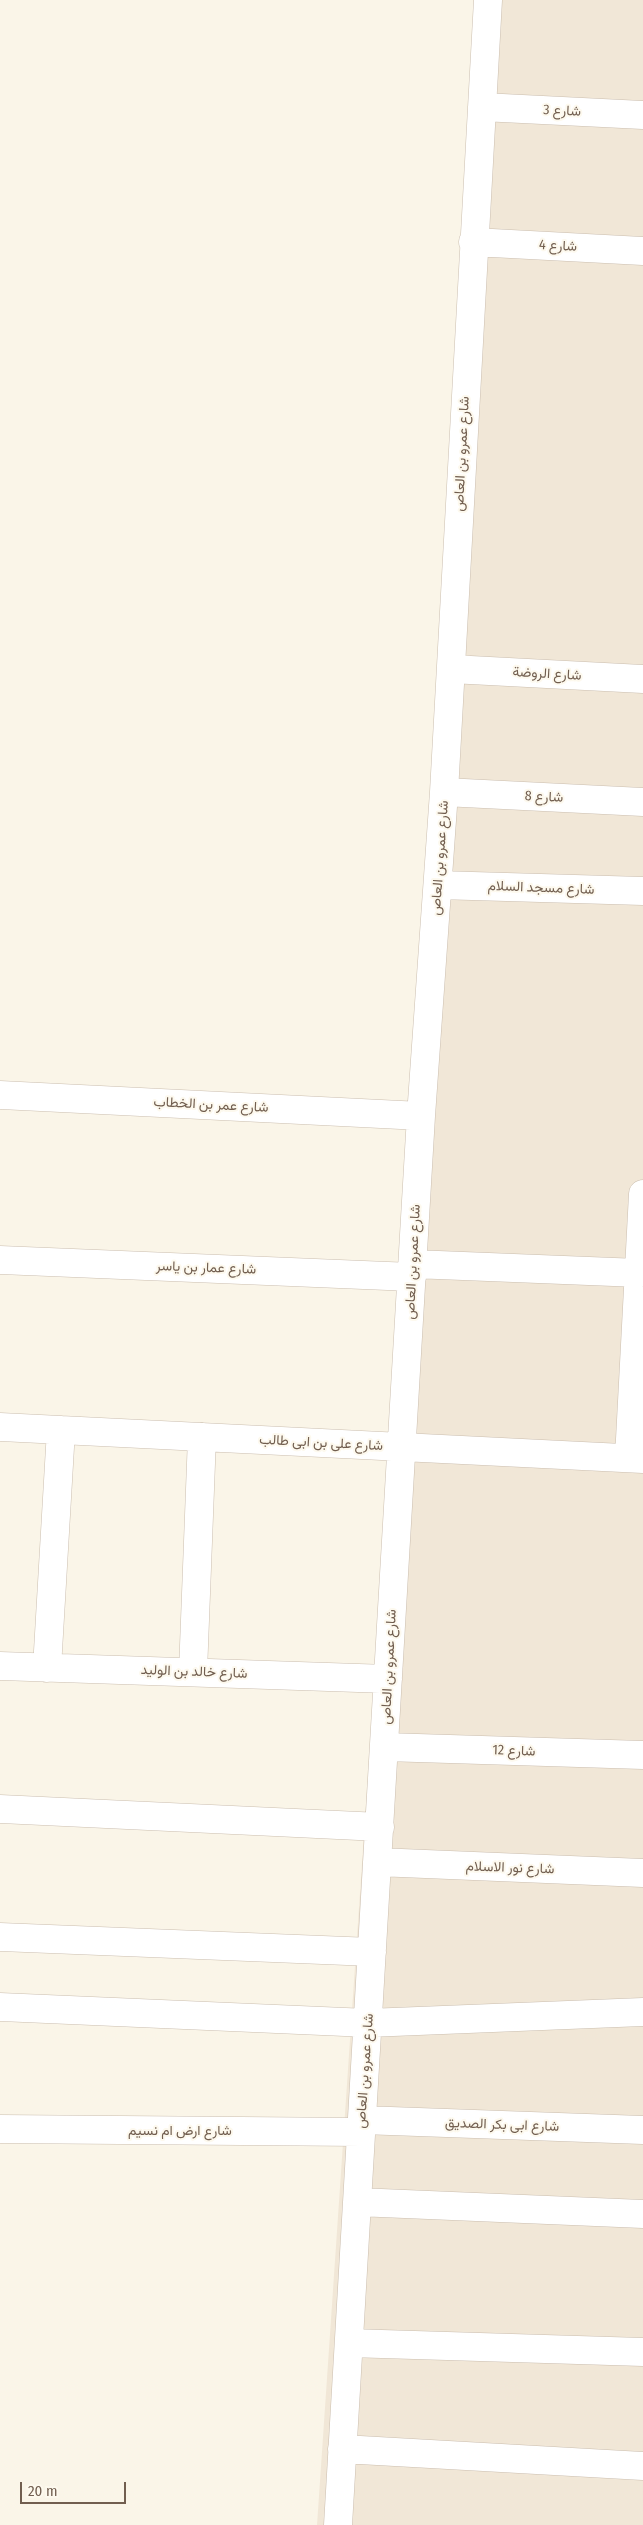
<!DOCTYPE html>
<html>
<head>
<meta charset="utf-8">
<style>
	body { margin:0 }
	#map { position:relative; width:643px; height:2525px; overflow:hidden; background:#faf5e8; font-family:"Fira Sans Condensed",sans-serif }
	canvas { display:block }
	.scale { position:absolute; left:20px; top:2482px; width:106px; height:22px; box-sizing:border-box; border:2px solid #715e4f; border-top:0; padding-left:6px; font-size:15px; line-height:18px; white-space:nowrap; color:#715e4f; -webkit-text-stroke:4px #fdf9ee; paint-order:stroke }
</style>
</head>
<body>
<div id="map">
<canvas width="643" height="2525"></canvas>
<div class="scale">20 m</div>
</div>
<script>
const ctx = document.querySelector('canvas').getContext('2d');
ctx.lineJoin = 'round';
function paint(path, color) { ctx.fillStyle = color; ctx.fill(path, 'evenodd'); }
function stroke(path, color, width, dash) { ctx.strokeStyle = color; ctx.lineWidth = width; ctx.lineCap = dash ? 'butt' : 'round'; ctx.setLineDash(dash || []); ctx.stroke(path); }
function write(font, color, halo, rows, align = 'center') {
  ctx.font = font + ' "Fira Sans Condensed",Vazirmatn,sans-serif'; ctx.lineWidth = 4; ctx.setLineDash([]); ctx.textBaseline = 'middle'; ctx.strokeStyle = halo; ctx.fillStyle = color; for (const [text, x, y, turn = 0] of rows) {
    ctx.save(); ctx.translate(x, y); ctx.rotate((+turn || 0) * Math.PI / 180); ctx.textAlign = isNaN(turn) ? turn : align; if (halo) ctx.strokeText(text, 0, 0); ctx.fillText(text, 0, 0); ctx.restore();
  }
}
paint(new Path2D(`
	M 478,0 L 643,0 L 643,2525 L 317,2525 L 429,878 Z`), '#f1e7d7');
const minor = new Path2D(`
	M 482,107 L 643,115
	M 473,242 L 643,251
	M 451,669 L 643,679
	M 444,792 L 643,802
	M 438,885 L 643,891
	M 0,1095 L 421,1116
	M 0,1260 L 412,1277
	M 413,1264 L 639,1273
	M 0,1427 L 643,1459
	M 629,1458 L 643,1194
	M 0,1666 L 388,1679
	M 47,1668 L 61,1430
	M 193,1672 L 202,1437
	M 385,1747 L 643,1755
	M 0,1809 L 380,1827
	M 377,1862 L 643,1873
	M 0,1937 L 372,1952
	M 0,2007 L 368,2023 L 643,2012
	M 362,2120 L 643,2130
	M 0,2129 L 361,2132
	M 357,2202 L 643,2214
	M 349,2343 L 643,2352
	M 342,2449 L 643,2466
	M 338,2525 L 421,1116 L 444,792 L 488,0`);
stroke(minor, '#cbbeaf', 29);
stroke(minor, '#fff', 28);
write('14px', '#715e4f', '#fdf9ee', [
	["شارع 3",562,111,3],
	["شارع 4",558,246,3],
	["شارع عمرو بن العاص",462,454,-87],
	["شارع الروضة",547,674,3],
	["شارع 8",544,797,3],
	["شارع عمرو بن العاص",440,858,-86],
	["شارع مسجد السلام",541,888,2],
	["شارع عمر بن الخطاب",211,1105,3],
	["شارع عمرو بن العاص",413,1262,-87],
	["شارع عمار بن ياسر",206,1268,2],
	["شارع على بن ابى طالب",321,1443,3],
	["شارع عمرو بن العاص",389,1667,-87],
	["شارع خالد بن الوليد",194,1672,2],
	["شارع 12",514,1751,2],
	["شارع نور الاسلام",510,1868,2],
	["شارع عمرو بن العاص",365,2071,-86],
	["شارع ابى بكر الصديق",502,2125,2],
	["شارع ارض ام نسيم",180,2131]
]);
</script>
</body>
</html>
